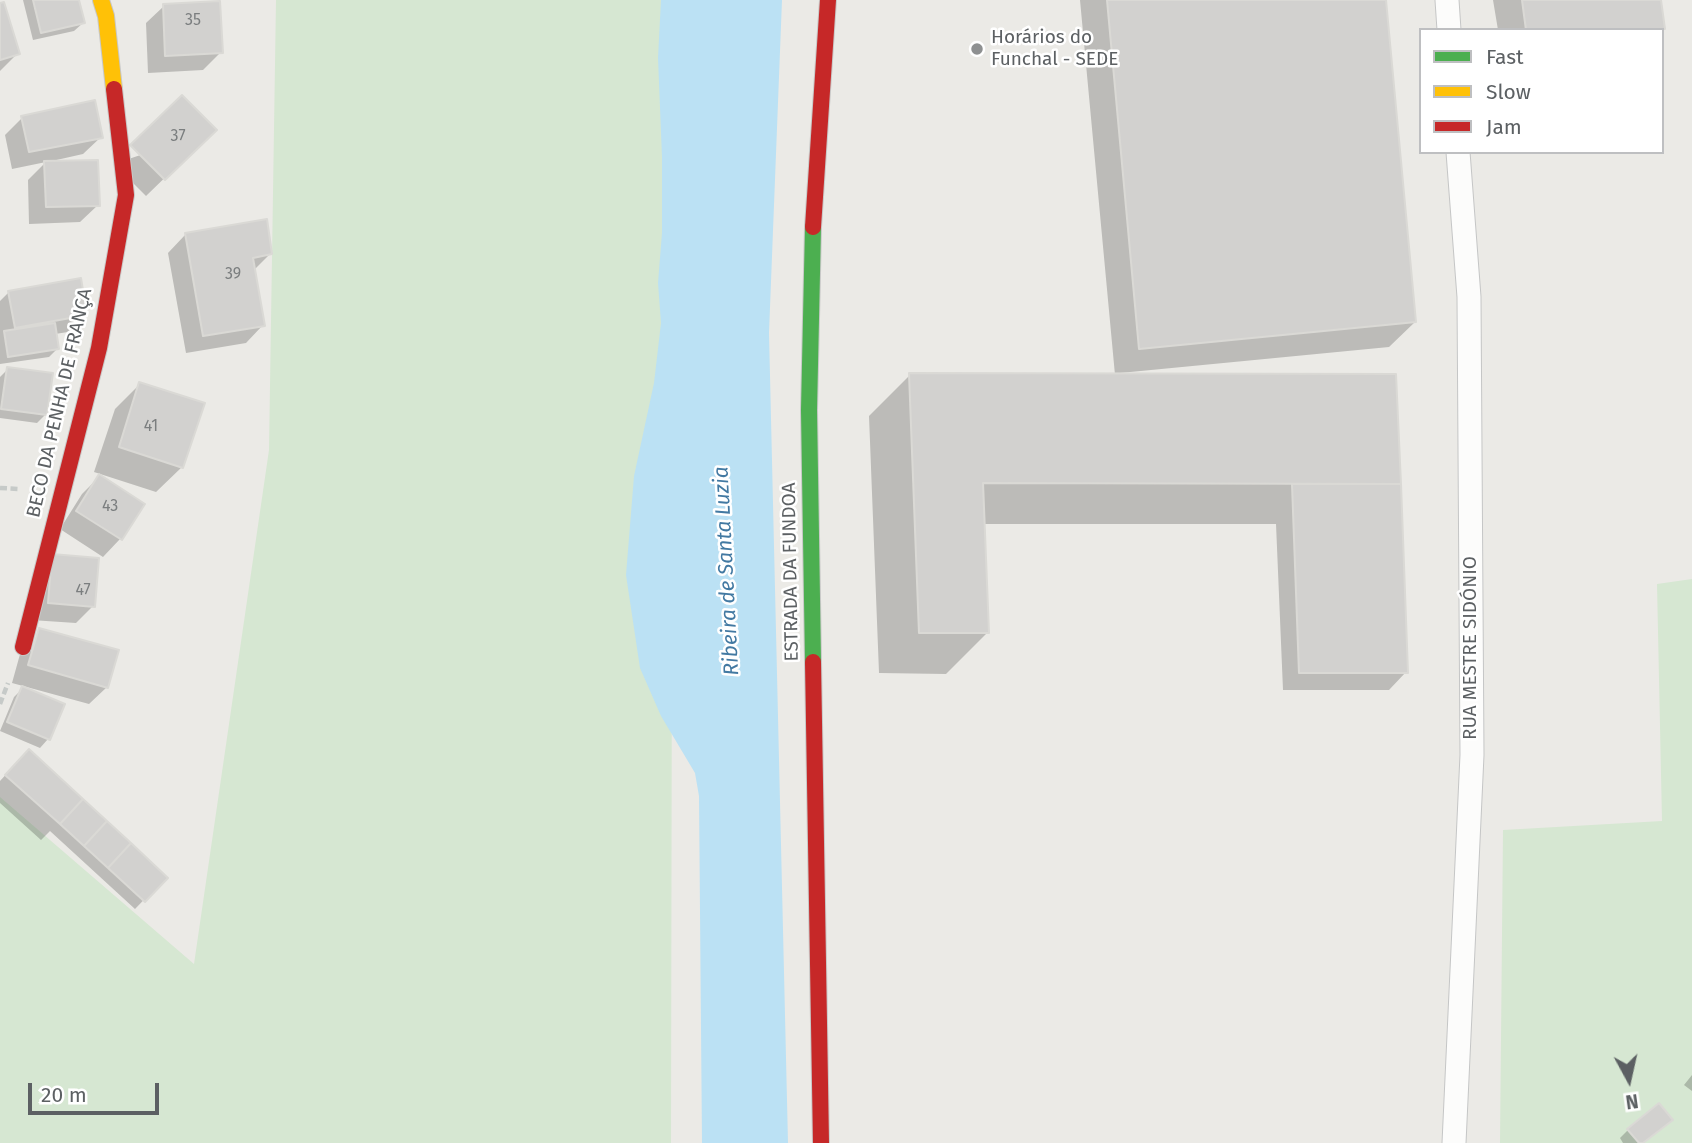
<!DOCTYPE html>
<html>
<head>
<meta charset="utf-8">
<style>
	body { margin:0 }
	#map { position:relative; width:1692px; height:1143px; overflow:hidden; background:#ebeae6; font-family:"Fira Sans",sans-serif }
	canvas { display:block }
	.legend { position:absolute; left:1419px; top:28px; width:245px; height:126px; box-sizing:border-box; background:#fff; border:2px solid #bebfc1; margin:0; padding:9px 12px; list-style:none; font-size:21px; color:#5c6063 }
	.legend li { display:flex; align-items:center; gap:14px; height:35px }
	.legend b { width:35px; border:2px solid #bebfc1 }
	.north { position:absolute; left:1594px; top:1045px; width:70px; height:70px; -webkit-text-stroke:5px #fff; paint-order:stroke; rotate:172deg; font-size:19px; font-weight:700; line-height:28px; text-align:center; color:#5c6063 }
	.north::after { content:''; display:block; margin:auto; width:24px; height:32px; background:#5c6063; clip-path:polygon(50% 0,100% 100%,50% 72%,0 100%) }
	.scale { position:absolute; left:28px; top:1083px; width:131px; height:32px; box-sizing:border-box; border:4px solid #5c6063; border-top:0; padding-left:9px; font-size:21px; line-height:24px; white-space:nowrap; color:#5c6063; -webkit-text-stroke:5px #fff; paint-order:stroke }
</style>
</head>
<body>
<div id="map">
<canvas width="1692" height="1143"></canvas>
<ul class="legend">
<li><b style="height:9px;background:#4caf50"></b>Fast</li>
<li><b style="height:9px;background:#ffc107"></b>Slow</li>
<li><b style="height:9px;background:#c62828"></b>Jam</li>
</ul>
<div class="north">N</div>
<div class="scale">20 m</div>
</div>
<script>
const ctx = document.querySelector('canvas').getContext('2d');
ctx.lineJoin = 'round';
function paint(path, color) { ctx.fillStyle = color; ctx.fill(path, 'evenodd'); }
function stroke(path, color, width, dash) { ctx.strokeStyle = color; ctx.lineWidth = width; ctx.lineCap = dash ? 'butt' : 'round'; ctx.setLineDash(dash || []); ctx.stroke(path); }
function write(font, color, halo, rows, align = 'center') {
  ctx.font = font + ' "Fira Sans",sans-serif'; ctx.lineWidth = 5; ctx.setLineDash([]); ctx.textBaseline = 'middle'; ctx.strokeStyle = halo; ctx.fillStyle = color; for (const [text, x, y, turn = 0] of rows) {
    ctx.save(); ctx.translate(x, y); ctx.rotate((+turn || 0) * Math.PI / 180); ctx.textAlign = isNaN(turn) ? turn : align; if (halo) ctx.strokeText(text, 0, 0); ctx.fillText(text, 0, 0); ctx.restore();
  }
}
paint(new Path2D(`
	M 276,0 L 673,0 L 671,1143 L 0,1143 L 0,797 L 194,964 L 269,450 Z
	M 1692,579 L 1692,1143 L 1500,1143 L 1503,830 L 1662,821 L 1657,584 Z`), '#d6e7d2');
paint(new Path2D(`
	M 661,0 L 782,0 L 769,333 L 788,1143 L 702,1143 L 699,796 L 695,773 L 661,716 L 640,668 L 626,575 L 634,476 L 654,383 L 661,323 L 658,283 L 662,233 L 662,157 L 658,58 Z`), '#bbe1f4');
paint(new Path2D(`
	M 23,0 L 77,0 L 83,23 L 74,31 L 33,40 Z
	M 1080,0 L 1385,0 L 1415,322 L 1389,347 L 1120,373 L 1120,375 L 1395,376 L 1406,672 L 1389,690 L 1283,690 L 1276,524 L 983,524 L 987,633 L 946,674 L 879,673 L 869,416 L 910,375 L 1115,375 Z
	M 1493,0 L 1659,0 L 1663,28 L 1498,30 Z
	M 0,5 L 18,53 L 0,71 Z
	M 164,6 L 221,52 L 203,70 L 148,73 L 146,23 Z
	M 22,118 L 101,137 L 83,154 L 52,161 L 98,205 L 80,222 L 29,224 L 28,180 L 46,162 L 12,169 L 5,135 Z
	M 214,130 L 146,196 L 114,164 Z
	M 185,235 L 270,254 L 254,270 L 263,325 L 246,343 L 186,353 L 168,253 Z
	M 9,292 L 85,314 L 68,332 L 55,334 L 58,348 L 49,357 L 0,364 L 0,301 Z
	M 8,369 L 45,415 L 37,423 L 0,418 L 0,377 Z
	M 140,384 L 182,467 L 156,492 L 94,472 L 115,409 Z
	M 99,477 L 142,505 L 120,539 L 103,557 L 60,529 L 82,494 Z
	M 53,556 L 93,606 L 76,623 L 31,620 Z
	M 22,647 L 107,687 L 89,704 L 12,683 Z
	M 24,687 L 63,705 L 48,739 L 40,748 L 0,731 L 14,697 Z
	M 11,769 L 165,878 L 135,909 L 50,831 L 41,840 L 0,803 L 0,781 Z
	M 1692,1075 L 1692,1091 L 1684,1085 Z
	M 1671,1120 L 1643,1143 L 1623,1143 L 1620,1138 L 1628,1130 Z`), '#0003');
const building = new Path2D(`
	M 33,0 L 79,0 L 85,23 L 41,33 Z
	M 1107,0 L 1386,0 L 1416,322 L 1139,349 Z
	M 1522,0 L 1661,0 L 1665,29 L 1526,30 Z
	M 220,1 L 223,53 L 165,56 L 163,4 Z
	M 4,2 L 20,54 L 0,60 L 0,3 Z
	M 182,95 L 217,130 L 165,180 L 130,145 Z
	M 95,100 L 103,138 L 29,152 L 21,116 Z
	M 98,160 L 100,206 L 46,207 L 44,161 Z
	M 267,219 L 272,254 L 253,258 L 265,326 L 203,336 L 185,233 Z
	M 81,278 L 87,315 L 15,328 L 8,291 Z
	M 55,323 L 59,349 L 8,357 L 4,331 Z
	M 7,367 L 53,373 L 47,415 L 1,409 Z
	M 909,373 L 1396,374 L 1401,484 L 983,483 L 989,633 L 919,633 Z
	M 139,382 L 205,403 L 183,468 L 119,447 Z
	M 99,474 L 145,504 L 122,540 L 76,511 Z
	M 1292,484 L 1401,484 L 1408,673 L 1299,673 Z
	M 52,554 L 99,558 L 95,607 L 48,603 Z
	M 39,628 L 119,650 L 108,688 L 28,665 Z
	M 22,686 L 65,704 L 50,740 L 7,722 Z
	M 29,749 L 83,799 L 60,824 L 5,775 Z
	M 83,799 L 107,821 L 84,846 L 60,824 Z
	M 107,821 L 131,843 L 108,868 L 84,846 Z
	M 131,843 L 168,878 L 145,902 L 108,868 Z
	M 1659,1103 L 1673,1120 L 1643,1143 L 1639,1143 L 1627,1129 Z`);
paint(building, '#d2d1cf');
stroke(building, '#dad9d5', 2);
const lane = new Path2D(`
	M 1447,0 L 1449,30
	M 1454,1143 L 1472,755 L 1469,297 L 1458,152`);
const fast = new Path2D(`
	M 813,227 L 809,410 L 813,662`);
const slow = new Path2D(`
	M 101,0 L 106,16 L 114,89`);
const jam = new Path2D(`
	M 813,227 L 828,0
	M 23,647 L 99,348 L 126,195 L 114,89
	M 813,662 L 821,1143`);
stroke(lane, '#c5c6c6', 25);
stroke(fast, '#c8c8c7', 18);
stroke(slow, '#c8c8c7', 18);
stroke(jam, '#c8c8c7', 18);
stroke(new Path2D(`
	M 0,488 L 19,489
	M 0,704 L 8,683`), '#c6cac8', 4.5, [7, 3.5]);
stroke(lane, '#fcfcfb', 23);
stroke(fast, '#4caf50', 16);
stroke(slow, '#ffc107', 16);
stroke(jam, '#c62828', 16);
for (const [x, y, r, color] of [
	[977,49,7,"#8e9091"]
]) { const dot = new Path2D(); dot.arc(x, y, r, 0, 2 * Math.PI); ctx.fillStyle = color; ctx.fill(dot); stroke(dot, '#fff', 2.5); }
write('16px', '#7b7e7f', null, [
	["35",193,21],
	["37",178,137],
	["39",233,275],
	["41",151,427],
	["43",110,507],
	["47",83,591]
]);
write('19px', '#5c6063', '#fff', [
	["Horários do",991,38],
	["Funchal - SEDE",991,60]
], 'left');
write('19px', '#5c6063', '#fff', [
	["BECO DA PENHA DE FRANÇA",60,403,-77],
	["ESTRADA DA FUNDOA",791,572,-91],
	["RUA MESTRE SIDÓNIO",1471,648,-90]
]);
write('italic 21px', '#4279a2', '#fff', [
	["Ribeira de Santa Luzia",727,571,-93]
]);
</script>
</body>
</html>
